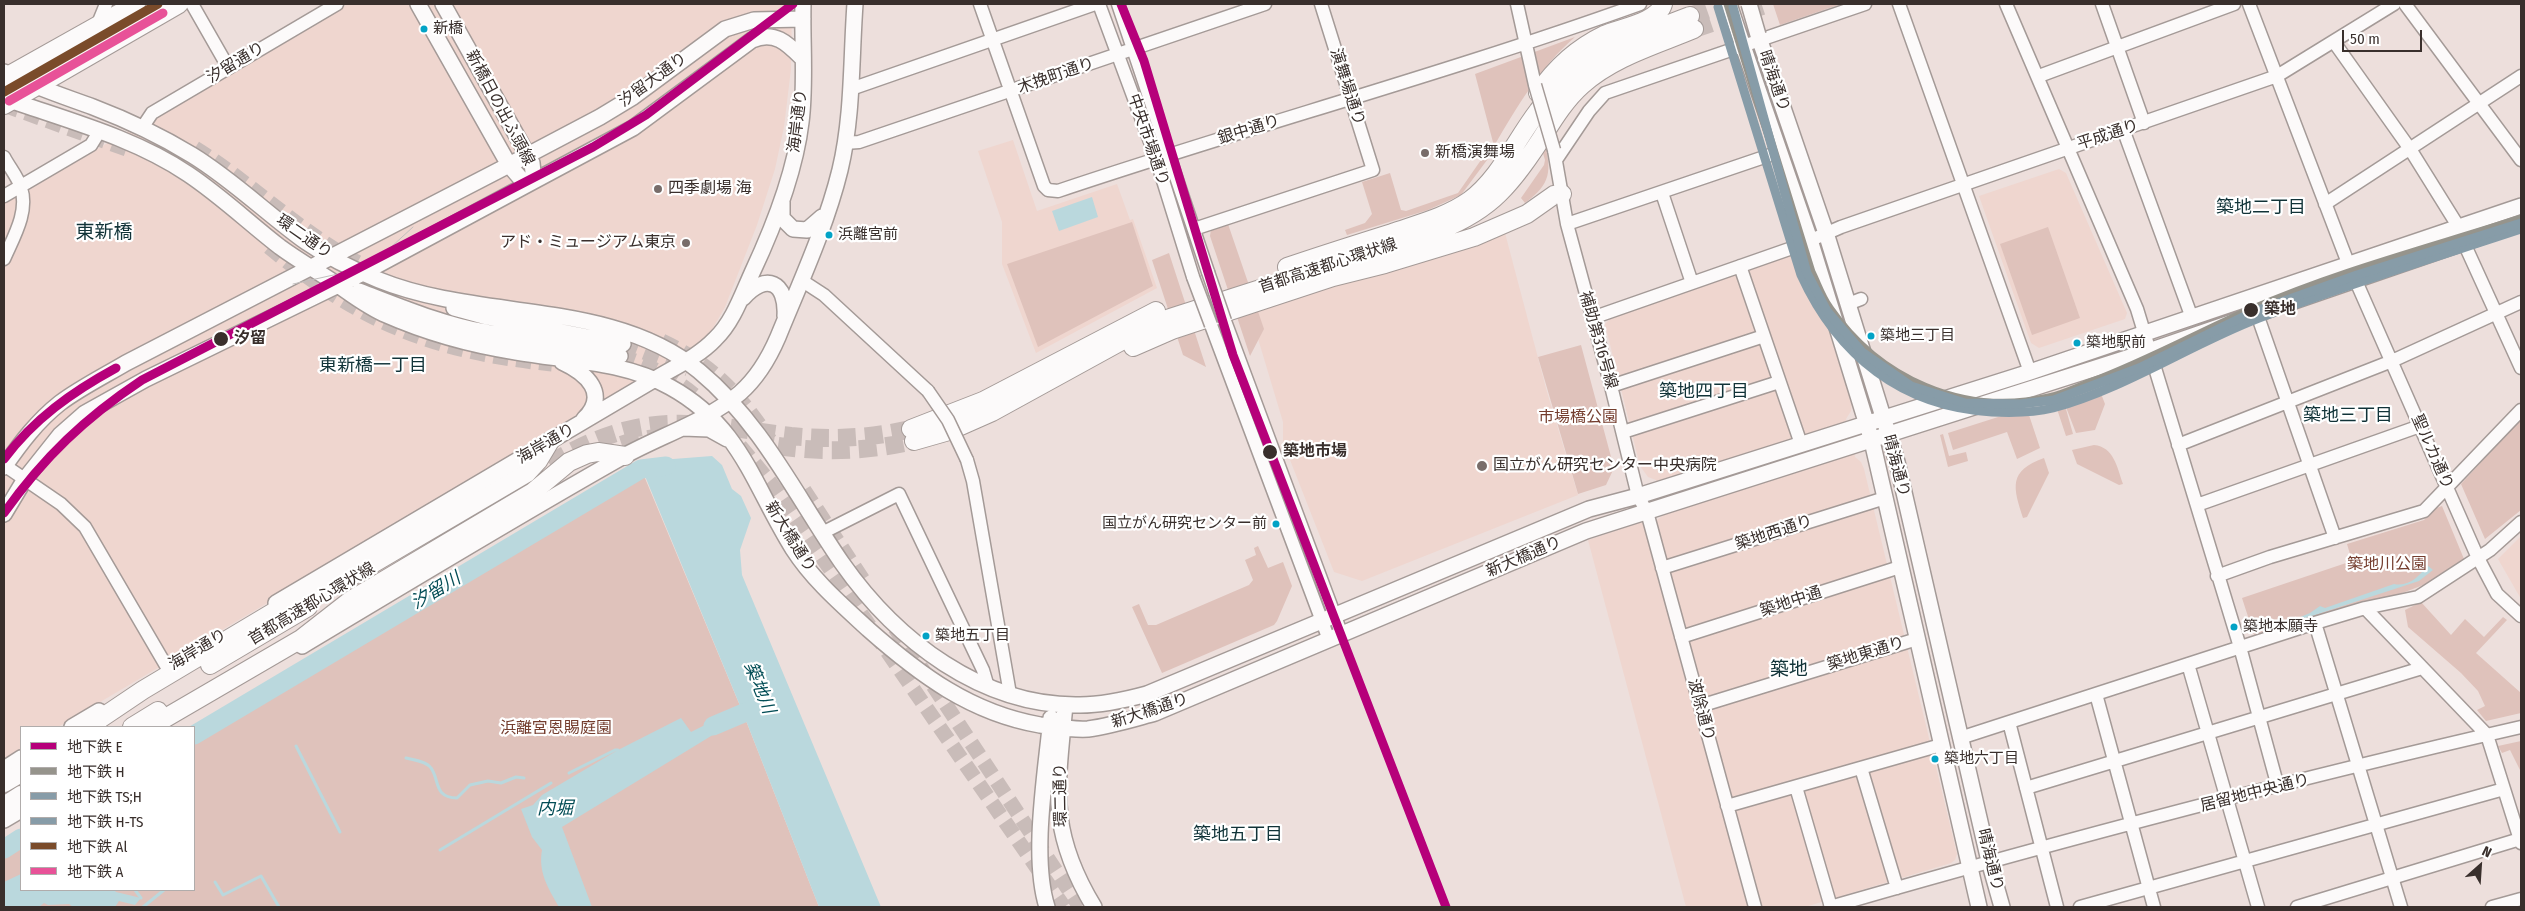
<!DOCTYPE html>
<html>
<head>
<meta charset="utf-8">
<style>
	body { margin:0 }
	#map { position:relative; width:2525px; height:911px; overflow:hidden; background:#eddfdc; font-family:"Fira Sans Condensed","Noto Sans JP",sans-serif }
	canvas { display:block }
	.frame { position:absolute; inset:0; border:5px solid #392f2c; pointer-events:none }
	.legend { position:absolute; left:20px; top:726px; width:175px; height:165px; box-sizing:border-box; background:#fff; border:1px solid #b0acab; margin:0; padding:6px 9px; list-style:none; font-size:15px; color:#392f2c }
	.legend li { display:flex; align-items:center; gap:10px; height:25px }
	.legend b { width:25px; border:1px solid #b0acab }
	.north { position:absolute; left:2455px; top:841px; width:50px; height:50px; -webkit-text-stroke:4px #fff; paint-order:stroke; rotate:26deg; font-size:14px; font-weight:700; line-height:20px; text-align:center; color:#392f2c }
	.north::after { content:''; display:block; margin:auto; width:18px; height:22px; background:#392f2c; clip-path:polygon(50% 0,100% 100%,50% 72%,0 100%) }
	.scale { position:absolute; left:2342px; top:30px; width:80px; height:22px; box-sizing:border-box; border:2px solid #392f2c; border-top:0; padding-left:6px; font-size:15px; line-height:18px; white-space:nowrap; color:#392f2c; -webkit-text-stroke:4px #fff; paint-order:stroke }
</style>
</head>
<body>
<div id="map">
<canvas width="2525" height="911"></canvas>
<div class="frame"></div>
<ul class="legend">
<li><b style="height:6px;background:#b6007a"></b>地下鉄 E</li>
<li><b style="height:6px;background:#96948c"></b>地下鉄 H</li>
<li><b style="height:6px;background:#879ca8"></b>地下鉄 TS;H</li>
<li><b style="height:6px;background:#879ca8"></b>地下鉄 H-TS</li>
<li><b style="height:6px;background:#7a4b2a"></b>地下鉄 Al</li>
<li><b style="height:6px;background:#e85298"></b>地下鉄 A</li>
</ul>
<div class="north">N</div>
<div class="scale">50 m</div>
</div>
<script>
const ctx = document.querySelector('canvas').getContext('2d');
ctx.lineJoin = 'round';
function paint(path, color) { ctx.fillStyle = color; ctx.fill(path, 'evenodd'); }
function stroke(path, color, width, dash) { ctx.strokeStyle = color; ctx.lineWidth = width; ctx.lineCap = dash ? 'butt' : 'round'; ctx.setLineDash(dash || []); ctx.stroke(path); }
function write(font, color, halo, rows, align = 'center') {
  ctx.font = font + ' "Fira Sans Condensed","Noto Sans JP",sans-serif'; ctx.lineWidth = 4.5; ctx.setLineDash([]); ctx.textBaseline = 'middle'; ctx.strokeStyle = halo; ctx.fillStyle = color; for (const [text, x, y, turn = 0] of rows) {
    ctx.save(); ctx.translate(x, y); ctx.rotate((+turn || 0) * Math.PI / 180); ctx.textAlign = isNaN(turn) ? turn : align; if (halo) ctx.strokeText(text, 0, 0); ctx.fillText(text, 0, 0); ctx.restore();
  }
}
paint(new Path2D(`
	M 348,4 L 792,4 L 791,69 L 784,127 L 775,169 L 757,225 L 725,307 L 709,335 L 693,351 L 58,727 L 21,727 L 21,749 L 4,759 L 4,203 Z
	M 1013,140 L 1037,211 L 1117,184 L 1130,220 L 1133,219 L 1157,288 L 1036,353 L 1002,264 L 1002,222 L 978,151 Z
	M 2059,169 L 2066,173 L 2127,313 L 2125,319 L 2039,348 L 2031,343 L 1979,196 Z
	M 1505,233 L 1547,392 L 1578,495 L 1362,581 L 1334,572 L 1283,442 L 1283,422 L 1250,312 Z
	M 1795,254 L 1805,259 L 1852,403 L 1851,411 L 1846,419 L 1855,457 L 1861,462 L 1864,469 L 1957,854 L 1955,860 L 1951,863 L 1805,907 L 1686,907 L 1588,540 L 1639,523 L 1657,520 L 1666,513 L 1656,480 L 1648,477 L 1640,466 L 1605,324 L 1611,318 Z
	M 2521,536 L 2521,599 L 2498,559 Z`), '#efd6cf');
paint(new Path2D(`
	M 1773,4 L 1841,4 L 1780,25 Z
	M 1575,37 C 1540,67 1517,107 1494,146 L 1475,74 Z
	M 1544,141 C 1552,171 1551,184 1525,203 L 1521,198 L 1544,165 L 1545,160 L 1540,143 Z
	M 1490,147 L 1496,148 L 1461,195 L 1428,210 L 1347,235 L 1345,230 L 1365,223 L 1372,214 L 1362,182 L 1390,173 L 1401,210 L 1406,211 L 1458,193 Z
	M 1132,222 L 1153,286 L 1038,347 L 1007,264 Z
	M 1228,224 L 1264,329 L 1250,356 L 1210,236 L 1211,229 Z
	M 2048,227 L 2080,318 L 2032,335 L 2000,244 Z
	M 1169,253 L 1206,367 L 1183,355 L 1152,260 Z
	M 1581,345 L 1614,468 L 1606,485 L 1578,494 L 1538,357 Z
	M 2098,386 L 2105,404 L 2095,430 L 2076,433 L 2064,402 L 2073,434 L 2066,436 L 2057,409 L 2059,398 Z
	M 2020,410 L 2029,415 L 2040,448 L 2017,459 L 2007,432 L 1953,450 L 1948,433 Z
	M 2521,419 L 2521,510 L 2485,539 L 2461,484 Z
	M 1943,434 L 1949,456 L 1966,452 L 1968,461 L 1948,467 L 1940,435 Z
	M 2094,445 C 2114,447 2117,467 2123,484 L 2119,485 L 2077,464 L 2072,450 Z
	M 2044,458 L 2049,473 L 2027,517 L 2023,518 C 2013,487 2008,471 2044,458 Z
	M 642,471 L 743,713 L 819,907 L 4,907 L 4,850 L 21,840 L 21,890 L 194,890 L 194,738 Z
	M 2442,506 L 2464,559 L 2436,580 L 2405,592 L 2254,635 L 2242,598 L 2352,561 L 2347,544 L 2424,520 L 2434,509 Z
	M 1258,546 L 1268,568 L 1283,562 L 1292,586 L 1277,621 L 1274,625 L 1162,673 L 1132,607 L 1139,604 L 1148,625 L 1156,625 L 1249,585 L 1253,580 L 1245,560 L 1256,555 L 1254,548 Z
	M 2421,602 L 2451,635 L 2465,619 L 2484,637 L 2503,617 L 2507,620 L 2476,653 L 2521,693 L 2521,713 L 2486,721 L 2477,710 L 2485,706 L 2478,691 L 2461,673 L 2408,627 L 2405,610 Z
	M 2521,741 L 2521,772 L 2510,750 L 2502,753 L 2498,746 Z`), '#dfc2bb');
paint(new Path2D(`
	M 1092,197 L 1098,217 L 1059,231 L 1052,211 Z
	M 712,456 L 722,465 L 732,489 L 741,496 L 751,518 L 740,550 L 742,575 L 881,907 L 819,907 L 743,713 L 640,464 L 660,460 Z
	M 2427,565 L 2433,570 L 2419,581 L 2272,629 L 2270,624 L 2272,622 L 2276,627 L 2310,613 L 2320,606 L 2325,608 L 2394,584 C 2409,587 2420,576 2427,565 Z
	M 681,718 L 691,732 L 711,722 L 716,733 L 562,827 L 592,907 L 559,907 C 548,888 538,872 542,850 L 532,837 L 521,809 L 533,805 L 542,795 L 618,750 Z
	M 21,874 L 21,890 L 114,890 L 116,892 L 141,898 L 135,905 L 119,901 L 115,907 L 73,907 L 69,904 L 48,905 L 44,903 L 39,907 L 4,907 L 4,882 Z`), '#bad8dd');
stroke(new Path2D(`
	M 296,746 L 340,832
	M 406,758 C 413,760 426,761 431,768 C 440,780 433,797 457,798 L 470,785 L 488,781 L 501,783 L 516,777 L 524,778
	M 569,773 L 615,750 L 618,750
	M 440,850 L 551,783
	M 215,882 L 223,895 L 261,876 L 279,907
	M 135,890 L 141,898
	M 143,907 L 164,890`), '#bad8dd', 3);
stroke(new Path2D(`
	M 713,726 L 765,704
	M 194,735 L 641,469 L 666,466
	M 4,849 L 21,838`), '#bad8dd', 19);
stroke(new Path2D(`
	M 4,105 L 132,151
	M 195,148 C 256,186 307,240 373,270
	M 269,247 C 361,323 433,352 552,364
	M 662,341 C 713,365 739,394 770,440
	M 623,344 L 688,369
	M 620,356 C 650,365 676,379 699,399
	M 740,446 L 770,482 L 1064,907
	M 804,490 L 865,583
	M 895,628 L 1080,907`), '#c9bcb9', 15, [15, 8]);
stroke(new Path2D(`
	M 1690,16 L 1724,4
	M 1694,29 L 1768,4
	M 778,446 C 824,453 869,451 914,441
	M 596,453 L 627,443 L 660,437
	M 526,477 C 560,457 596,436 636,428 C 688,417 739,430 791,436 C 832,440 871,438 911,429`), '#c9bcb9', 18, [18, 9]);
const minor = new Path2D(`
	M 192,4 L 228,67
	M 980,4 L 1044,186 L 1048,190 L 1058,191 C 1251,126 1448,73 1640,4
	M 1099,4 L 1156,158 L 1193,277
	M 1118,4 L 1208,272
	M 1517,4 L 1535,85
	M 1899,4 L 2030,372
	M 2006,4 L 2137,309 L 2240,647 L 2278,787
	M 2102,4 L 2144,123
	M 2249,4 L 2348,263 L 2478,558 L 2497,594 L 2521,616
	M 2405,4 L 2521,160
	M 97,26 L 106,4
	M 2334,42 L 2410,149 L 2458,226
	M 2039,76 L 2234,4
	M 851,89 L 1095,4
	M 142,128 L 152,113 L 337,4
	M 2123,129 L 2192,318
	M 845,143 L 859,142 L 1265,4
	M 1554,150 L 1567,224 L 1611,386 L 1638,496 L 1647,512 L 1755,907
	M 4,157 C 9,167 18,177 21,188 C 29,212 13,238 4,259
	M 1556,160 L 1589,111 L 1605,93 L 1865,4
	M 1662,193 L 1692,283
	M 4,196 L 91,145 L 99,132
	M 2325,204 L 2521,76
	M 1567,224 L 1779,152
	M 1194,229 L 1373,170 L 1321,4
	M 2464,243 L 2521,368
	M 1740,266 L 1801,444
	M 801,280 L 824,295 L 928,391
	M 1848,304 L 1861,299
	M 2257,314 L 2335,538
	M 1592,318 L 1795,247 L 1841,227 L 2277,76 L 2394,4
	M 1225,321 L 1342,635
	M 1211,325 L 1329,640
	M 1611,386 L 1764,336
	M 1623,432 L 1779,382
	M 2178,445 L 2392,361 L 2521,302
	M 967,460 L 973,481 L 1010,694
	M 4,465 L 61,504 L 85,527 L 168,669
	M 2197,505 L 2420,426
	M 822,533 L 899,494 L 983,670 L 988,687
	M 1662,568 L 1885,498
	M 2217,576 L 2270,557 L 2424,511 L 2521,410
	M 2365,608 L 2487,735 L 2521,843
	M 2315,623 L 2401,907
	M 1681,637 L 1900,567
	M 2188,664 L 2258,907
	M 2096,694 L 2154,907
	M 1700,706 L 1917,639
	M 2009,722 L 2057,907
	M 1960,738 L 2315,623 L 2365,608 L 2418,597 L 2490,550 L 2521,522
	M 1861,768 L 1897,888
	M 1796,787 L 1831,907
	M 2026,788 L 2422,668
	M 1727,806 L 1941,745
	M 1830,907 C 2059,841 2289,780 2521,727
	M 2080,907 L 2504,789
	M 2297,907 L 2520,839
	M 2492,907 L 2521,899`);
const major = new Path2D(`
	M 1758,35 L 1826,233 L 1897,462 L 1989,861 L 2002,907
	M 1741,40 L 1810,240 L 1872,441 L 1979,907
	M 4,72 C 32,86 63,96 93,107 C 127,120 161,136 192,155 C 233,180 267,214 306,242 C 329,258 354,270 379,280 C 480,321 612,299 699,371 C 762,423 797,498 842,563 C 896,640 982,707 1080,705 C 1103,705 1125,700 1147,694 L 1589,509 L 1638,496 L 2030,372 L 2521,206
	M 4,98 C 66,120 133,137 188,174 C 221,196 249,223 280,247 C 299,261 319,272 338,285 C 353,296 367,306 384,314 C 427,333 470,345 516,352 C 568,361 623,361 670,387 C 741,426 753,485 793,549 C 813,580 841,604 868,629 C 920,675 971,713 1040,725 C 1056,727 1072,730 1088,729 C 1111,726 1133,719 1155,713 L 1586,531 L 2149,351 L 2521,223
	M 534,181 L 633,128 L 752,40 C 775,30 788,44 803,59
	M 530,183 L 521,179 L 509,165 L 600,117 L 633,97 L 725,29 L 754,20 L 803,19
	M 782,202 L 782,218 L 793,229 L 807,230 L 822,217
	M 359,291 C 401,307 441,324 485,332 C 530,341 576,343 620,356
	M 743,298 C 766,272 787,282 785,316
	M 454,308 L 487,317 L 623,344
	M 562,362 C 586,373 610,394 584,419
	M 683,428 L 709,429 L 727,439
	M 4,467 C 20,444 37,421 60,403 C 80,388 104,376 126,363 L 509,165 L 418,4
	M 4,514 L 25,479 L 60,435 L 85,413 L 146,379 L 363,273 L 534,181 L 532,163 L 443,4
	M 276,603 L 655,379 C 675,367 699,356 715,339 C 733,322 742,295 752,273 C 774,226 795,173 801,122 C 806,83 802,43 803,4
	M 302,646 C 409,582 516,517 624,456 C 662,435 707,421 740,393 C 757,378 769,358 778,337 C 800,283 826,227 840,170 C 853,116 851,59 855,4
	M 1065,705 C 1057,789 1048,831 1094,907
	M 72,727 L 99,711
	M 4,769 L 21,758
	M 4,820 L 21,810
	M 1047,907 C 1031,856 1046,772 1051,718`);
const highway = new Path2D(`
	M 4,78 L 136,4
	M 1538,93 C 1555,68 1577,48 1604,35 C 1620,28 1658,22 1663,4
	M 4,105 L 179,4
	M 1287,267 C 1322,255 1357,244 1392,233 C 1418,224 1446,217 1469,201 C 1500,178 1515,141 1538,111 C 1576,59 1632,38 1690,16
	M 1133,347 L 1172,330 L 1333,277 L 1385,264 L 1474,237 L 1527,214 L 1554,195 L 1562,194
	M 911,429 L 983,401 L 1156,311
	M 914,441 L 949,431 L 992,412 L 1125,339 L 1170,318 L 1428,235 C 1487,213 1507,191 1541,139 C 1553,120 1565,100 1582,85 C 1613,57 1656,45 1694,29
	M 210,665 L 308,607
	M 88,727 L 143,690 L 282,607 L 340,583 L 527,473 L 538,461 L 550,441
	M 132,727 L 158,711
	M 150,727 L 301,639 L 351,600 L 533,492 L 569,462 L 587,454 L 598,452 L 625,456
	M 4,783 L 21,773
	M 4,806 L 21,795`);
stroke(minor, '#a49a97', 15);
stroke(major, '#a49a97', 18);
stroke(highway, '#a49a97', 20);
stroke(minor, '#fcfafa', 12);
stroke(major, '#fcfafa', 15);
stroke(highway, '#fcfafa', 18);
stroke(new Path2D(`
	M 389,249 L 413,227
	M 293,284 L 347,272`), '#c2bfbe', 1);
const minorBridge = new Path2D(`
	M 1535,85 L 1554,150
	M 1208,272 L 1225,321
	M 1193,277 L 1211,325
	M 928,391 L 948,420 L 967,460`);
const majorBridge = new Path2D(`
	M 1729,4 L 1741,40
	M 1749,4 L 1758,35`);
stroke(minorBridge, '#a49a97', 15, []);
stroke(majorBridge, '#a49a97', 18, []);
stroke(minorBridge, '#fcfafa', 12);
stroke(majorBridge, '#fcfafa', 15);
stroke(new Path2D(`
	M 1121,4 L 1144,61 L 1233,355 L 1446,907
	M 4,459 C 34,419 72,392 116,368
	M 4,513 C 44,457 85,418 142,380 L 593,147 L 646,115 L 793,4`), '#b6007a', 9);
stroke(new Path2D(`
	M 1728,4 L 1811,272 C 1817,284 1821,297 1829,308 C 1878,379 1962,418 2049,398 C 2063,395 2077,388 2090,383 C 2146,362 2197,334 2251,310 C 2338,272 2431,248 2521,219`), '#96948c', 9);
stroke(new Path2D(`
	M 1718,7 L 1801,275 C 1838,356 1902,407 1992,412 C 2013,413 2033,413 2053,408 C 2126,388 2189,345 2259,318 C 2345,285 2433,258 2521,229`), '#879ca8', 9);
stroke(new Path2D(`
	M 1733,7 L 1807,273 L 1827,311 L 1862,352 L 1911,386 L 1965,403 L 2020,404 L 2054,400 L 2139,368 L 2253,312 L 2357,275 L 2521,223`), '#879ca8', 9);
stroke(new Path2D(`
	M 4,92 L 158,4`), '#7a4b2a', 9);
stroke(new Path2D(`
	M 9,101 L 163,13`), '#e85298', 9);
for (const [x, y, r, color] of [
	[424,29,4.5,"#03a3c6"],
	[1425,153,5,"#786d6a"],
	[658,189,5,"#786d6a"],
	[829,235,4.5,"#03a3c6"],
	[686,243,5,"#786d6a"],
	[2251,310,8,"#392f2c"],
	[1871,336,4.5,"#03a3c6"],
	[221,339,8,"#392f2c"],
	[2077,343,4.5,"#03a3c6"],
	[1270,452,8,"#392f2c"],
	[1482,466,6,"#786d6a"],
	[1276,524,4.5,"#03a3c6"],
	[2234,627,4.5,"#03a3c6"],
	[926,636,4.5,"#03a3c6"],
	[1935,759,4.5,"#03a3c6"]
]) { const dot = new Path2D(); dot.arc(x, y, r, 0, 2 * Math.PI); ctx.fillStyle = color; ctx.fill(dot); stroke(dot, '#fff', 2); }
write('15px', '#392f2c', '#fff', [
	["新橋",433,29],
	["浜離宮前",838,235],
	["築地三丁目",1880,336],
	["築地駅前",2086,343],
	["国立がん研究センター前",1267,524,"right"],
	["築地本願寺",2243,627],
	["築地五丁目",935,636],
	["築地六丁目",1944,759]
], 'left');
write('16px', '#392f2c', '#fff', [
	["汐留通り",236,63,-31],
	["木挽町通り",1056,76,-19],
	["汐留大通り",653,80,-36],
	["晴海通り",1774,81,71],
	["演舞場通り",1347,87,72],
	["新橋日の出ふ頭線",500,108,62],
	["海岸通り",798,121,-83],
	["銀中通り",1249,130,-17],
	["平成通り",2108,135,-18],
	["中央市場通り",1148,140,71],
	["環二通り",304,237,35],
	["首都高速都心環状線",1328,266,-18],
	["補助第316号線",1598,340,74],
	["海岸通り",546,444,-30],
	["聖ルカ通り",2432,452,66],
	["晴海通り",1896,466,75],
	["築地西通り",1774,533,-18],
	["新大橋通り",790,537,58],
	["新大橋通り",1524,557,-23],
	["築地中通",1791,602,-18],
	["首都高速都心環状線",312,604,-31],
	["海岸通り",198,650,-31],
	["築地東通り",1866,654,-17],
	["波除通り",1701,710,75],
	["新大橋通り",1150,711,-18],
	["居留地中央通り",2255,793,-14],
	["環二通り",1061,795,-91],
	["晴海通り",1990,860,76]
]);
write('16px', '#392f2c', '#fff', [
	["新橋演舞場",1435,153],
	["四季劇場 海",668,189],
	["アド・ミュージアム東京",676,243,"right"],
	["国立がん研究センター中央病院",1493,466]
], 'left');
write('bold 16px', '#392f2c', '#fff', [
	["築地",2264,310],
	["汐留",234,339],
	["築地市場",1283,452]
], 'left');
write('16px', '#753e2f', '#fff', [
	["市場橋公園",1578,418],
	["築地川公園",2387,565],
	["浜離宮恩賜庭園",556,729]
]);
write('18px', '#113338', '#fff', [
	["築地二丁目",2261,208],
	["東新橋一丁目",373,366],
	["築地四丁目",1704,392],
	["築地三丁目",2348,416],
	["築地五丁目",1238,835]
]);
write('italic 18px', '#034d56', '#fff', [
	["汐留川",436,591,-31],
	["築地川",759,688,68],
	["内堀",555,809]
]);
write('19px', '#113338', '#fff', [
	["東新橋",104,233],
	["築地",1789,670]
]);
</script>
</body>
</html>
